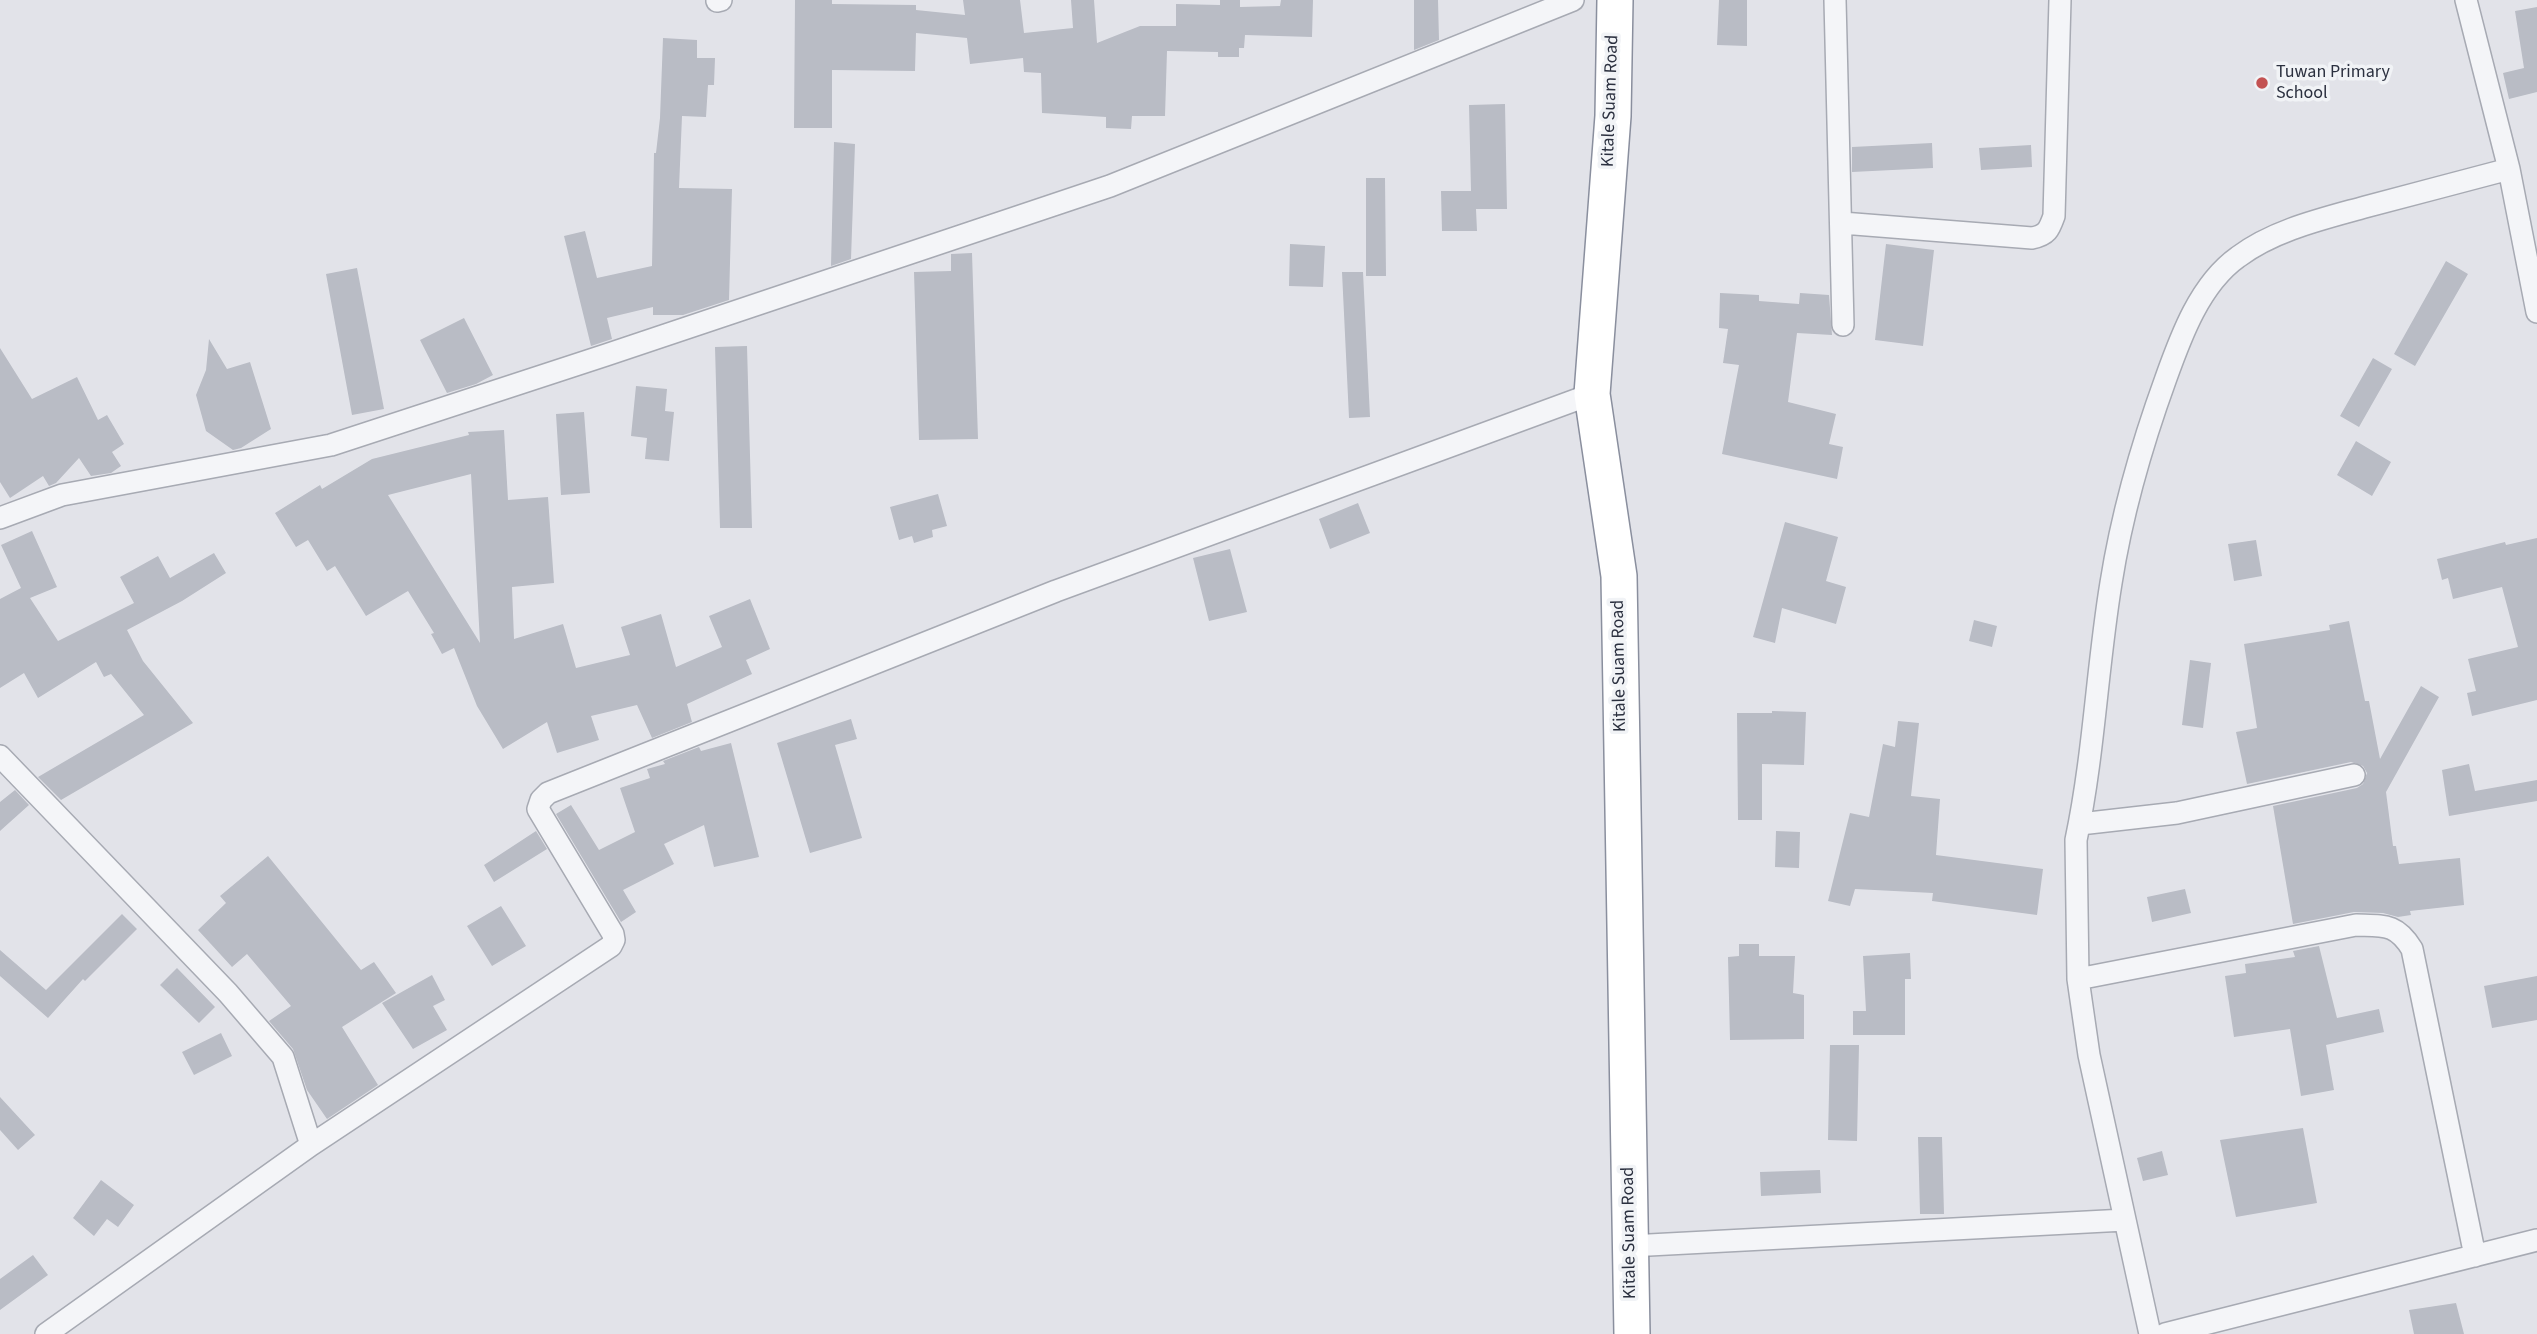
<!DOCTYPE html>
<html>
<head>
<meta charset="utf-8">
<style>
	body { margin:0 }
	canvas { display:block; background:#e2e3e9 }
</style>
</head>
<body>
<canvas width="2537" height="1334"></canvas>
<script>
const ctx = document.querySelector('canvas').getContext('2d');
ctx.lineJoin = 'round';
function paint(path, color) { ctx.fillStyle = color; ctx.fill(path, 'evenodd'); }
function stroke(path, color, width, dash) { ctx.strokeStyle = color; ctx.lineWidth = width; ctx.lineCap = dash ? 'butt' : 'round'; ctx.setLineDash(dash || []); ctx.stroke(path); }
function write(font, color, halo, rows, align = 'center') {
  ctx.font = font + ' "Source Sans 3",sans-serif'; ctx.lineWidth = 7; ctx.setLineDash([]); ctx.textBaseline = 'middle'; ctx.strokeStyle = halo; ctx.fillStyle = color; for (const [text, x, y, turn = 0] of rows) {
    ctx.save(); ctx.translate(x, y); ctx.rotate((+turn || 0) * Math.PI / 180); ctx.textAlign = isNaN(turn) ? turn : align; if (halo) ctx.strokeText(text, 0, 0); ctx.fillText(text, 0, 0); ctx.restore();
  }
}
paint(new Path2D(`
	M 795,0 L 832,0 L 832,4 L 916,5 L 916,10 L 965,15 L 963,0 L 1020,0 L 1024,33 L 1073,28 L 1071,0 L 1094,0 L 1097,43 L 1140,26 L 1176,26 L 1176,4 L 1220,5 L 1220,0 L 1240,0 L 1240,7 L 1280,6 L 1281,0 L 1313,0 L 1312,37 L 1245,35 L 1244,48 L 1239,48 L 1239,57 L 1218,57 L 1218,52 L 1167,51 L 1165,116 L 1132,116 L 1131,129 L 1106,128 L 1106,117 L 1042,113 L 1041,73 L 1024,72 L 1023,58 L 970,64 L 967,38 L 916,33 L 915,71 L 832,70 L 832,128 L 794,128 Z
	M 1414,0 L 1438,0 L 1439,40 L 1414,50 Z
	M 1719,0 L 1747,0 L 1747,46 L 1717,45 Z
	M 2537,7 L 2537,92 L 2509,99 L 2503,73 L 2524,68 L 2515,11 Z
	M 663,38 L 697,40 L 697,58 L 715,58 L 714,85 L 708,85 L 706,117 L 682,116 L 679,188 L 732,189 L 729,300 L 683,315 L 653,315 L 653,307 L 607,318 L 612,339 L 591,346 L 564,236 L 585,231 L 597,278 L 652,266 L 654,153 L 656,153 L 660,118 Z
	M 1505,104 L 1507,209 L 1476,209 L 1477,231 L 1442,231 L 1441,191 L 1471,191 L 1469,105 Z
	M 834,142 L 855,144 L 851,259 L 831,266 Z
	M 1932,143 L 1933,168 L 1852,172 L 1852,147 Z
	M 2031,145 L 2032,167 L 1981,170 L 1979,148 Z
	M 1366,178 L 1385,178 L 1386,276 L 1366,276 Z
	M 1290,244 L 1325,246 L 1323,287 L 1289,286 Z
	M 1886,244 L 1934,250 L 1923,346 L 1875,340 Z
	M 972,253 L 978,439 L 919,440 L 914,272 L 951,271 L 951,254 Z
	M 2446,261 L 2468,274 L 2415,366 L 2394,354 Z
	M 357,268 L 384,409 L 352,415 L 326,274 Z
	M 1342,272 L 1363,272 L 1370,417 L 1349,418 Z
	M 1720,293 L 1759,295 L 1759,301 L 1799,304 L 1800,293 L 1829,295 L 1832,335 L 1797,333 L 1788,402 L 1836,414 L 1829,444 L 1843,447 L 1837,479 L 1722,454 L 1739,365 L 1723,363 L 1728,329 L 1719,328 Z
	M 464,318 L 493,375 L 476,384 L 447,393 L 420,340 Z
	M 209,339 L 227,369 L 250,362 L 271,429 L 241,448 L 233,450 L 206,431 L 196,395 L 206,370 Z
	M 747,346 L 752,528 L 720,528 L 715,347 Z
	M 0,348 L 32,399 L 77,377 L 98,420 L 107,415 L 124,444 L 112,452 L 121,466 L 111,473 L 91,476 L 79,458 L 56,483 L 49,486 L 43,476 L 10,498 L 0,482 Z
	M 2373,358 L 2392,369 L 2359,427 L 2340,416 Z
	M 636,386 L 667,389 L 665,411 L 674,412 L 669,461 L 645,459 L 647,438 L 631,436 Z
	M 584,412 L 590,493 L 561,495 L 556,414 Z
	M 504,430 L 508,500 L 548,497 L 554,583 L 512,587 L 514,639 L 563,624 L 576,668 L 630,655 L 621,627 L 661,614 L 676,667 L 722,647 L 709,616 L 750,599 L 770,649 L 746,660 L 752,674 L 687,704 L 692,722 L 652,738 L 637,705 L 591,716 L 599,740 L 557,753 L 547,722 L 503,749 L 477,706 L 454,648 L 442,654 L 431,634 L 434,633 L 408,591 L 366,616 L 335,566 L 327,571 L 308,540 L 296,547 L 275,513 L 320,485 L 322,489 L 372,459 L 469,435 L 468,432 ZM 471,474 L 480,643 L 388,495 Z
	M 2356,441 L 2391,462 L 2372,496 L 2337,475 Z
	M 938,494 L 947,526 L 932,530 L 933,537 L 914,543 L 912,536 L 899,540 L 890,507 Z
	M 1358,503 L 1370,533 L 1330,549 L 1319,519 Z
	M 1785,522 L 1838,537 L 1826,581 L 1846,587 L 1836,624 L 1782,608 L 1775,643 L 1753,637 Z
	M 32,531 L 57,587 L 30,598 L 58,641 L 134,603 L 120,577 L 158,556 L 170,578 L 214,553 L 226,573 L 182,601 L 127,630 L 143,661 L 193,723 L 61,800 L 38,777 L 144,715 L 111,674 L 104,677 L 96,662 L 38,698 L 24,673 L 0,688 L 0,599 L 21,588 L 1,545 Z
	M 2537,538 L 2537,700 L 2472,716 L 2467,693 L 2476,691 L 2468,659 L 2518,647 L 2502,587 L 2453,599 L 2448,578 L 2442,580 L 2437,559 L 2505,542 L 2506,545 Z
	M 2256,540 L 2262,576 L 2234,581 L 2228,544 Z
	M 1230,549 L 1247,612 L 1209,621 L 1193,558 Z
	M 1974,620 L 1997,626 L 1992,647 L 1969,641 Z
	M 2349,621 L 2365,701 L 2369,701 L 2380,759 L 2421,686 L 2439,697 L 2386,792 L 2393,846 L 2396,846 L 2399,864 L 2460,858 L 2464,905 L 2410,911 L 2411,915 L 2398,917 L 2383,913 L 2354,912 L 2293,924 L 2273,806 L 2357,788 L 2363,784 L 2367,773 L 2363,766 L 2351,762 L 2247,784 L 2236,732 L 2257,728 L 2244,644 L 2330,630 L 2329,625 Z
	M 2190,660 L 2211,663 L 2203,728 L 2182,725 Z
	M 1772,711 L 1806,712 L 1804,765 L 1762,764 L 1762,820 L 1738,820 L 1737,713 L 1772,713 Z
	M 851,719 L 857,739 L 835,745 L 862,838 L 810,853 L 777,743 Z
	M 1898,721 L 1919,723 L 1911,796 L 1940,799 L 1936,855 L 2043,869 L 2037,915 L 1932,901 L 1933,893 L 1855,889 L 1850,906 L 1828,901 L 1850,813 L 1869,817 L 1883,744 L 1895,747 Z
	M 731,743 L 759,857 L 714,867 L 704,825 L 664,844 L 674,864 L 623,890 L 636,912 L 621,922 L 556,814 L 571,805 L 599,850 L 635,832 L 620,788 L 650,778 L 647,769 L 665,764 L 663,761 L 699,747 L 701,751 Z
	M 2469,764 L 2475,791 L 2537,780 L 2537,801 L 2449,816 L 2442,770 Z
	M 15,790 L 29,805 L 0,831 L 0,802 Z
	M 536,831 L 547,849 L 494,882 L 484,865 Z
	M 1776,831 L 1800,832 L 1799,868 L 1775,867 Z
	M 268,856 L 361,970 L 374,962 L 396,993 L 342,1027 L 378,1085 L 327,1119 L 307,1090 L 293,1049 L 269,1021 L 291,1006 L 247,954 L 232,967 L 198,930 L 226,903 L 220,896 Z
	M 2185,889 L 2191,913 L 2152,922 L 2147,897 Z
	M 501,906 L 526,946 L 492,966 L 467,926 Z
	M 122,914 L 137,929 L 85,981 L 83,979 L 48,1018 L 0,976 L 0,950 L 46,990 Z
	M 1739,944 L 1759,944 L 1759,956 L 1795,956 L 1793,993 L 1804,995 L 1804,1039 L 1730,1040 L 1728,957 L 1739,956 Z
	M 2319,946 L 2337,1018 L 2379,1009 L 2384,1032 L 2326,1045 L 2334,1090 L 2301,1096 L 2290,1029 L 2234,1037 L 2225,976 L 2246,973 L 2245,964 L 2295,957 L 2293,951 Z
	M 1910,953 L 1911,979 L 1905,979 L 1905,1035 L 1853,1035 L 1853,1011 L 1866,1011 L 1863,956 Z
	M 177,968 L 215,1007 L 199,1023 L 160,985 Z
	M 432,975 L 445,1000 L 433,1006 L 447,1030 L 413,1049 L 382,1003 Z
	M 2537,976 L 2537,1020 L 2492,1028 L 2484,986 Z
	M 221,1033 L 232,1056 L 194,1075 L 182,1052 Z
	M 1830,1045 L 1859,1045 L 1857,1141 L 1828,1140 Z
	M 0,1097 L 35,1135 L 18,1150 L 0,1130 Z
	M 2303,1128 L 2317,1203 L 2236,1217 L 2220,1140 Z
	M 1918,1137 L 1942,1137 L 1944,1214 L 1920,1214 Z
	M 2162,1151 L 2168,1175 L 2143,1181 L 2137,1158 Z
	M 1820,1170 L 1821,1193 L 1761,1196 L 1760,1172 Z
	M 101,1180 L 134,1205 L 118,1227 L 107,1219 L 94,1236 L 73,1218 Z
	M 33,1255 L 48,1275 L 0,1310 L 0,1279 Z
	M 2456,1303 L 2464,1334 L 2414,1334 L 2409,1310 Z`), '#b9bcc5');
const minor = new Path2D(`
	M 1835,0 L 1843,325
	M 2466,0 L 2509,169 L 2537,312
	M 717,1 L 721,0
	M 1842,223 L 2032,238 C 2047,235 2049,230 2054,216 L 2060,0
	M 0,518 L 62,495 L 331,445 L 606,355 L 1110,186 L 1573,0
	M 0,756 L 228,993 L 283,1057 L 311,1145
	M 2080,824 L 2177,813 L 2354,775
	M 2078,979 L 2356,925 C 2384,926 2396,923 2412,949 L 2475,1256
	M 1630,1246 L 2125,1220
	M 46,1334 L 311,1145 L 611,946 L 614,940 L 613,934 L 538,809 L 541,800 L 548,793 L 1056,591 L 1592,394
	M 2150,1334 L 2089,1055 L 2078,979 L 2076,840 C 2094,755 2097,668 2111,583 C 2122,513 2142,444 2166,378 C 2181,336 2200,284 2238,257 C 2274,230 2322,219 2365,207 C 2413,194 2461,182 2509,169
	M 2165,1334 L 2537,1240`);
const trunk = new Path2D(`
	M 1615,0 L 1613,116 L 1592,394 L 1619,576 L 1632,1334`);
stroke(minor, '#a7aab3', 24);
stroke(trunk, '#8a8f9e', 38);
stroke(minor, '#f4f5f8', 21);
stroke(trunk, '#fff', 35);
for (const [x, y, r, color] of [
	[2262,83,7,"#c35252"]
]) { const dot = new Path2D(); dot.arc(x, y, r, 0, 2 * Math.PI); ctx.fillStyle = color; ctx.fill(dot); stroke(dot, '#f1f3f6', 2.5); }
write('18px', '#2b303f', '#f1f3f6', [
	["Tuwan Primary",2276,73],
	["School",2276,94]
], 'left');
write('18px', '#2b303f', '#f1f3f6', [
	["Kitale Suam Road",1611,101,-88],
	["Kitale Suam Road",1620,666,-91],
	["Kitale Suam Road",1630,1233,-91]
]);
</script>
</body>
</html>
